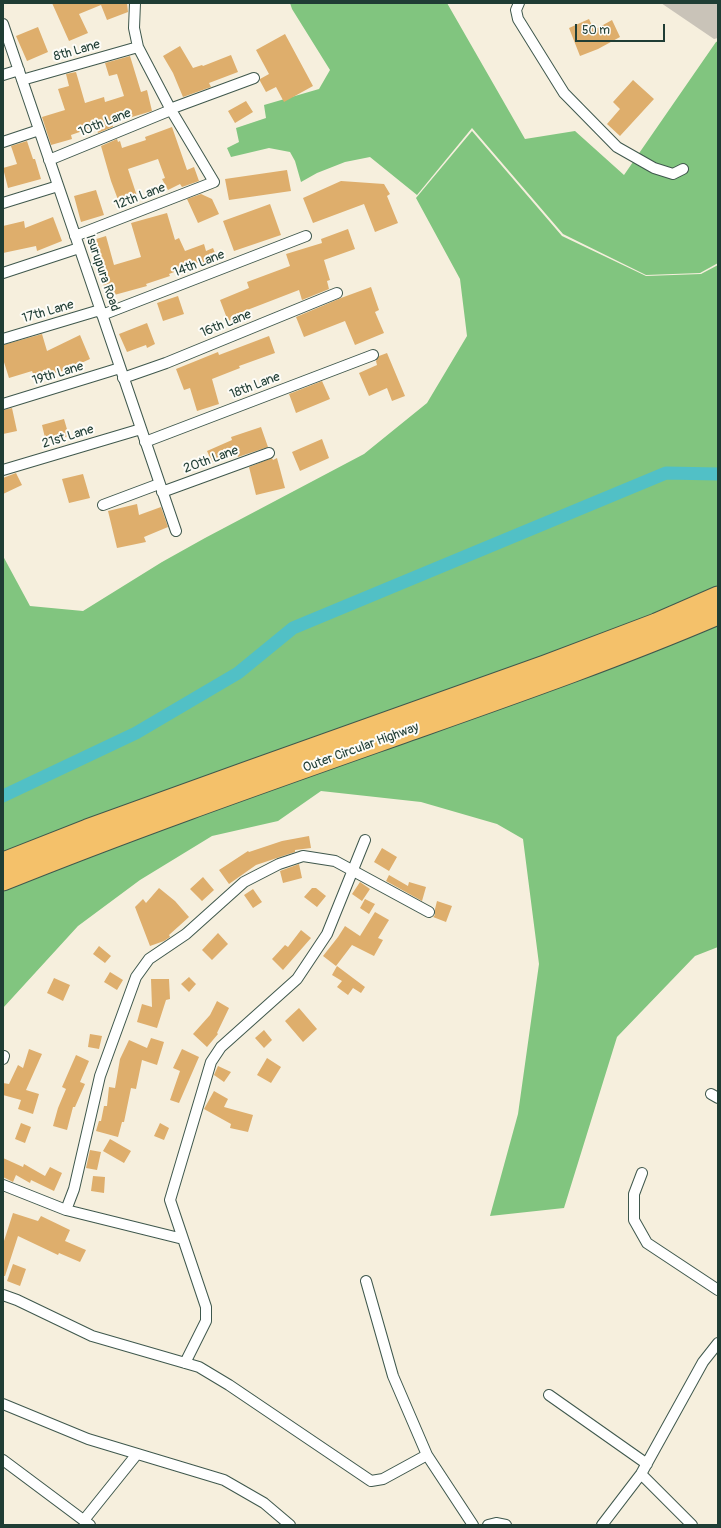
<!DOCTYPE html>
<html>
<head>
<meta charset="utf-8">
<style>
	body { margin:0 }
	#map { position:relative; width:721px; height:1528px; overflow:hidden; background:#f6efdd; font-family:Pangolin,sans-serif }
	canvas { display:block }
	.frame { position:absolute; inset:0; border:4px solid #1f3d34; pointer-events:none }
	.scale { position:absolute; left:575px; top:24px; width:90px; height:18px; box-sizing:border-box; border:2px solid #1f3d34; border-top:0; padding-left:5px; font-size:12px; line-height:14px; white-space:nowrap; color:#1f3d34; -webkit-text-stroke:3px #fdfcf7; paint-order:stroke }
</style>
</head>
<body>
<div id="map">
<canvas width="721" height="1528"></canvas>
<div class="frame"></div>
<div class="scale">50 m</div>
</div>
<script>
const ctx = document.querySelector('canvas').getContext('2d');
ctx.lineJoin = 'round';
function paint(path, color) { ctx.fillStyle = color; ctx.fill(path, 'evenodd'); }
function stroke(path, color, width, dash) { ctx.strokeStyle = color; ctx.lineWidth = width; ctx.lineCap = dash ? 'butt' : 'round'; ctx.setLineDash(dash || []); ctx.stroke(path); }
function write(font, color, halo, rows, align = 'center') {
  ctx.font = font + ' Pangolin,sans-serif'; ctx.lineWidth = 4; ctx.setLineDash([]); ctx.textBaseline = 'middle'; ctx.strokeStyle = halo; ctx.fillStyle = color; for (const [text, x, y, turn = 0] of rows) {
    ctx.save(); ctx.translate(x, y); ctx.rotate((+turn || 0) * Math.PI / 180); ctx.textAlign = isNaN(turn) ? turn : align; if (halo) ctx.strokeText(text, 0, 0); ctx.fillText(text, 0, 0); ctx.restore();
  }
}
paint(new Path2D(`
	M 661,3 L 718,3 L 718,38 L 714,39 Z`), '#c9c3b8');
paint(new Path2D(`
	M 290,3 L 447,3 L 525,139 L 575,131 L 624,175 L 716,42 L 718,41 L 718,263 L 700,273 L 646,275 L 563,234 L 472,128 L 417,195 L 370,157 L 345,162 L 317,173 L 301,182 L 295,161 L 290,152 L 269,148 L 231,157 L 227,148 L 239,142 L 236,128 L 266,118 L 264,105 L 319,89 L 330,70 L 292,9 Z
	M 472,131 L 562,236 L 646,276 L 701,274 L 718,265 L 718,947 L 695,956 L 617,1037 L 564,1208 L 490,1216 L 518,1114 L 539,964 L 523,839 L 497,824 L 421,802 L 321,791 L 278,821 L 212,836 L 140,880 L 78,926 L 3,1008 L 3,556 L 30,606 L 83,611 L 162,562 L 205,538 L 364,454 L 427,403 L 467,336 L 460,279 L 416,198 Z`), '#81c57f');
stroke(new Path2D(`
	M 3,796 L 136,733 L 238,673 L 293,628 L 666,473 L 718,474`), '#51c0c6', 13);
paint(new Path2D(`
	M 52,3 L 127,3 L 128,12 L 107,20 L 101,5 L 79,14 L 88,33 L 69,41 Z
	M 589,19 L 594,30 L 612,20 L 620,37 L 598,49 L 580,56 L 569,28 Z
	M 38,27 L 48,52 L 27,61 L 16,36 Z
	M 285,34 L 313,86 L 284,102 L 276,87 L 266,92 L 260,81 L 260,79 L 269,74 L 256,50 Z
	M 180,46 L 193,68 L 202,65 L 203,66 L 231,55 L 238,72 L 209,83 L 211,87 L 183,97 L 173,73 L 163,56 Z
	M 130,56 L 141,92 L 147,90 L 152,111 L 112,123 L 113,127 L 98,133 L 97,130 L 95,131 L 94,127 L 71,135 L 72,139 L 51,145 L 42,117 L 65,110 L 58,89 L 69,86 L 66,74 L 76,72 L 85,103 L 104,97 L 105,102 L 124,96 L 117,74 L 109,76 L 105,63 Z
	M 633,80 L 654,99 L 620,136 L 607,124 L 620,109 L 613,102 Z
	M 246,101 L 253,112 L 235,123 L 228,111 Z
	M 172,127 L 187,170 L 194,167 L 199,181 L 182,187 L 180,184 L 168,190 L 162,179 L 165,178 L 158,159 L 128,169 L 138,199 L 120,205 L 111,181 L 101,146 L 117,139 L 118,142 L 120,141 L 122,148 L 146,140 L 145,137 Z
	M 27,141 L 33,159 L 35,159 L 41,179 L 8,188 L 3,168 L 17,164 L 11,146 Z
	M 287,170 L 291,191 L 229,200 L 225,179 Z
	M 341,181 L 384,184 L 390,194 L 387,196 L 398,223 L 375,232 L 364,204 L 313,223 L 303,198 Z
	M 96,190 L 104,215 L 81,222 L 74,196 Z
	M 201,194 L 212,199 L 219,214 L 198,223 L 187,199 Z
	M 270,204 L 281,235 L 234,251 L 223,221 Z
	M 167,213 L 175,240 L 179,238 L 185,251 L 204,244 L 206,251 L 213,248 L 218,261 L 202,267 L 200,262 L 169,274 L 170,276 L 146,284 L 147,286 L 107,297 L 90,241 L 106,236 L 114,265 L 141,257 L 131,223 Z
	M 53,217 L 62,241 L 37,251 L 36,246 L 3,253 L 3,226 L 24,221 L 25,228 Z
	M 348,229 L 355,249 L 324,260 L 330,280 L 327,281 L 329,289 L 302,300 L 299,290 L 242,312 L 243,315 L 228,321 L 220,300 L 249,288 L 247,282 L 290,266 L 286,254 L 322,243 L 321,239 Z
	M 371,287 L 379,310 L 375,312 L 384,333 L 355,345 L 345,321 L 304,337 L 296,317 L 341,298 Z
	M 178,296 L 184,314 L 163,321 L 157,303 Z
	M 147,323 L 155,344 L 147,348 L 146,345 L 127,352 L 119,334 Z
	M 42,334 L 47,351 L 80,335 L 90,359 L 66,370 L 35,379 L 32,371 L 9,378 L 3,359 L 3,345 Z
	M 269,336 L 275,353 L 239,366 L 240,368 L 212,379 L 219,404 L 197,411 L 190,388 L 184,390 L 176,369 L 218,352 L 219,355 Z
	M 387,353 L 405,396 L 392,401 L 387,388 L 369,396 L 359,373 L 377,365 L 376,361 L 379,356 Z
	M 322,381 L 330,399 L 296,413 L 289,394 Z
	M 12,408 L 17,431 L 3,434 L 3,410 Z
	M 64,419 L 69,436 L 46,442 L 42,425 Z
	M 261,427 L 268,447 L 238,457 L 236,452 L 212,462 L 207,451 L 232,440 L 231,437 Z
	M 322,439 L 329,458 L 300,471 L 292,452 Z
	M 272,458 L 273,460 L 277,458 L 285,488 L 256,495 L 249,467 Z
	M 16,473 L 22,485 L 3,494 L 3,478 Z
	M 83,474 L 90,498 L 69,503 L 62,479 Z
	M 137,504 L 139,515 L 161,507 L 168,527 L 144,537 L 146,542 L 117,548 L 108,511 Z
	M 309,836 L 311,848 L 295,850 L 295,852 L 256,865 L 229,884 L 219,870 L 248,851 L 249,852 L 282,841 Z
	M 382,848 L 397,857 L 389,871 L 374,862 Z
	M 299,864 L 302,878 L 283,883 L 280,871 Z
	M 389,875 L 408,886 L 409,882 L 426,887 L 422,901 L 386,881 Z
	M 203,877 L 214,890 L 202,901 L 190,889 Z
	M 360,882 L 370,889 L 362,901 L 352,894 Z
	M 159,888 L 175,901 L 189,917 L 169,935 L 170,937 L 164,941 L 150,946 L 135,907 L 143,899 L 146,903 Z
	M 312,888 L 316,888 L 326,896 L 317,907 L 304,897 Z
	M 253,889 L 262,902 L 253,908 L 244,895 Z
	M 365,899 L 375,904 L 369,914 L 360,908 Z
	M 437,901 L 452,906 L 446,922 L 433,917 L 435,915 L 435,909 Z
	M 375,912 L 389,920 L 378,938 L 383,940 L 374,956 L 352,945 L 336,966 L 323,956 L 338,937 L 345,926 L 360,936 Z
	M 301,930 L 311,938 L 283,970 L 272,959 L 285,945 L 288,947 Z
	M 218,933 L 228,944 L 212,960 L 202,950 Z
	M 99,946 L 111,956 L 105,963 L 93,954 Z
	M 337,966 L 365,987 L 361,993 L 353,988 L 348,995 L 337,987 L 342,981 L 332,975 Z
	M 110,972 L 123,980 L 117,990 L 104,982 Z
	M 189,977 L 196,984 L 189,992 L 181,984 Z
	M 54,978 L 70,985 L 63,1001 L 47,993 Z
	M 151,979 L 169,979 L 170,999 L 166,1000 L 157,1028 L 137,1022 L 142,1004 L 152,1007 Z
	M 217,1001 L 229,1008 L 217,1033 L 218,1034 L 207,1047 L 193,1034 L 210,1015 Z
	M 299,1008 L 317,1029 L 303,1042 L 285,1021 Z
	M 264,1030 L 272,1040 L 264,1048 L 255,1038 Z
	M 90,1034 L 102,1036 L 99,1049 L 88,1047 Z
	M 151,1038 L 164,1042 L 157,1065 L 142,1060 L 136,1089 L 131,1088 L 124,1122 L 122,1122 L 118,1137 L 96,1131 L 99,1121 L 101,1121 L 104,1106 L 107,1106 L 109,1087 L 115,1088 L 120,1059 L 129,1040 L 147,1048 Z
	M 29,1049 L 42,1054 L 26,1090 L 39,1094 L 33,1114 L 18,1109 L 21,1100 L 3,1095 L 3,1083 L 9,1084 L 18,1065 L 23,1068 Z
	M 182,1049 L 199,1057 L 179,1103 L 170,1100 L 180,1071 L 173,1068 Z
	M 76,1055 L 89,1061 L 80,1082 L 85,1084 L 75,1107 L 73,1107 L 67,1130 L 53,1126 L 58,1108 L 66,1089 L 62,1087 Z
	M 267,1058 L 281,1067 L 271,1083 L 257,1075 Z
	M 218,1066 L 231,1072 L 224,1082 L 214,1075 Z
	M 214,1091 L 228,1099 L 224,1107 L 253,1115 L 248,1132 L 230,1128 L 231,1124 L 204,1109 Z
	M 21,1123 L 31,1127 L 25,1143 L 15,1139 Z
	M 160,1123 L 169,1128 L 164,1140 L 154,1136 Z
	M 110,1139 L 131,1151 L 124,1163 L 103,1151 Z
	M 90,1150 L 101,1152 L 97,1170 L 86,1168 Z
	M 3,1158 L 23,1167 L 24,1164 L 45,1176 L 50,1167 L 62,1173 L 54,1191 L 31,1180 L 30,1183 L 16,1175 L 13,1182 L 3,1177 Z
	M 93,1176 L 105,1177 L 104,1193 L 91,1191 Z
	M 13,1213 L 38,1221 L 41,1216 L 70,1230 L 65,1241 L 86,1250 L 80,1262 L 59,1253 L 58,1255 L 18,1236 L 5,1276 L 3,1276 L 3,1244 Z
	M 13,1264 L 26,1269 L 20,1286 L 7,1281 Z`), '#deae6c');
const minor = new Path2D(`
	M 519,3 L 516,10 L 518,19 L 564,93 L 617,147 L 654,168 L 673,174 L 683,169
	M 3,24 L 176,531
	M 3,75 L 19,70
	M 22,80 L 138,47
	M 170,109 L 254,78
	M 3,142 L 39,130
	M 49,160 L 171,110
	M 3,203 L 58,186
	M 75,236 L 214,182 L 171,110 L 138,47 L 134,28 L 135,3
	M 3,273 L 79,248
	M 102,315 L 306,236
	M 3,339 L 100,310
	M 123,378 L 166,363 L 337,293
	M 3,404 L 120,368
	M 145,442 L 373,355
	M 3,470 L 141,429
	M 162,492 L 269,453
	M 103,505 L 159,484
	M 3,1059 L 4,1056
	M 711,1094 L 718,1098
	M 642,1173 L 634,1194 L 634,1220 L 647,1243 L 718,1290
	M 3,1185 L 66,1210 L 183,1239
	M 66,1210 L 74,1189 L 100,1076 L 136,977 L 149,959 L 186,934 L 244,882 L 279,864 L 303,856 L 335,861 L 429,912
	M 366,1281 L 393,1376 L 427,1455 L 473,1525
	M 3,1295 L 17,1300 L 92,1336 L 199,1367 L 229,1385 L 371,1481 L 383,1479 L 427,1455
	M 185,1363 L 206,1321 L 206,1307 L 170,1200 L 211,1062 L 221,1047 L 297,979 L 327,934 L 365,840
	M 549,1395 L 647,1464
	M 3,1404 L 88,1439 L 224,1480 L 264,1503 L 290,1525
	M 3,1460 L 90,1525
	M 641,1474 L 692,1525
	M 84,1520 L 137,1454
	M 488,1525 L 496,1523 L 506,1525
	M 602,1525 L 641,1474 L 703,1362 L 718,1343`);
const motorway = new Path2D(`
	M 3,862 L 87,829 L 245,772 L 545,665 L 656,623 L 718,596
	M 3,881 C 142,825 283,776 424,726 C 523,691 622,656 718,615`);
stroke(minor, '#3f584d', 12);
stroke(motorway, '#3f584d', 21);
stroke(minor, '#fff', 10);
stroke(motorway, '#f4c16a', 19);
write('13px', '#1f3d34', '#fdfcf7', [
	["8th Lane",77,51,-16],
	["10th Lane",105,123,-22],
	["12th Lane",140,197,-21],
	["14th Lane",199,264,-21],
	["Isurupura Road",102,273,71],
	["17th Lane",48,312,-16],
	["16th Lane",226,324,-22],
	["19th Lane",58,374,-17],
	["18th Lane",255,386,-21],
	["21st Lane",68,437,-17],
	["20th Lane",211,460,-20],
	["Outer Circular Highway",361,748,-20]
]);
</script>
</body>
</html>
